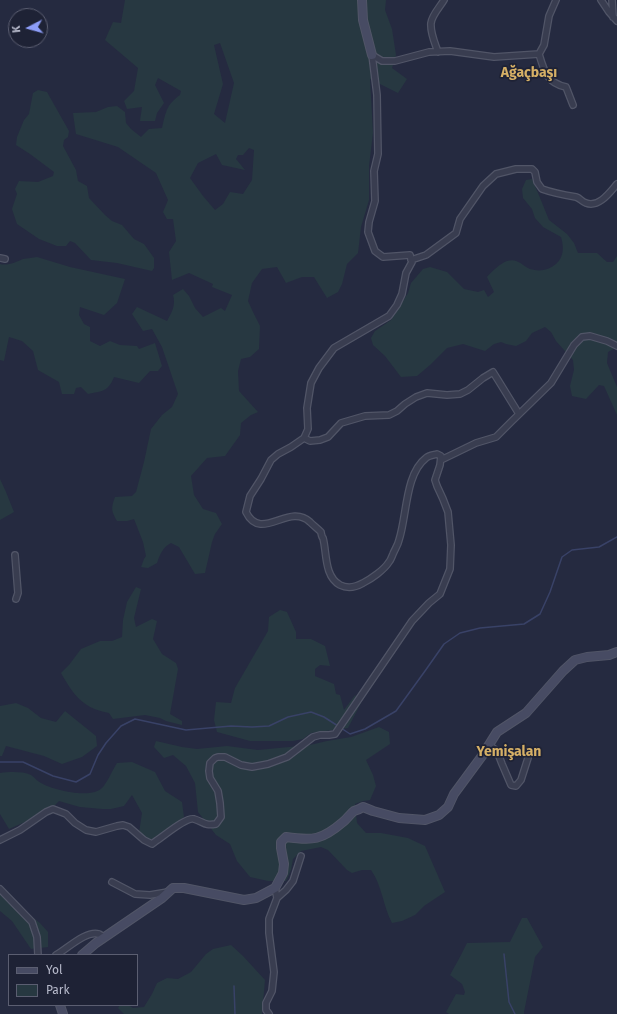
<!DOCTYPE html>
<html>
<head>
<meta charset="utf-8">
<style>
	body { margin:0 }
	#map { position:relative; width:617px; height:1014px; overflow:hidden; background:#252a40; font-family:"Fira Sans",sans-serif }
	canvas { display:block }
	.legend { position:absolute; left:8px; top:954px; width:130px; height:52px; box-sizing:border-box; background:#1e2235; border:1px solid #5b5e71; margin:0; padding:5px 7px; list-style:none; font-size:12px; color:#b6b9ca }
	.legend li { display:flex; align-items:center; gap:8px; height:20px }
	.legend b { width:20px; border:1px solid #5b5e71 }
	.north { position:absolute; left:8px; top:8px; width:40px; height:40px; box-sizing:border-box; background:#1e2235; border:1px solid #5b5e71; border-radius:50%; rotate:264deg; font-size:11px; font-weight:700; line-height:16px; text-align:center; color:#b6b9ca }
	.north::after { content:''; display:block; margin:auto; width:14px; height:18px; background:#8d9df8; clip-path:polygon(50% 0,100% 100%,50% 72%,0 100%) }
</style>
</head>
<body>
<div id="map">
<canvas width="617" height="1014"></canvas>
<ul class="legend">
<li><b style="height:5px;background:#474b63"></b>Yol</li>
<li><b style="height:11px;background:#273841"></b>Park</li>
</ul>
<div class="north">K</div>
</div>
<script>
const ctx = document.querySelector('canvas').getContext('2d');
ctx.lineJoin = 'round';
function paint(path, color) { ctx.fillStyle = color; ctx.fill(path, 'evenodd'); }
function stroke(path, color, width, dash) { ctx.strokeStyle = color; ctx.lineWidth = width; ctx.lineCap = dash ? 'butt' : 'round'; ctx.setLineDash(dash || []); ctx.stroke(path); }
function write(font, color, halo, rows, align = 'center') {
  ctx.font = font + ' "Fira Sans",sans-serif'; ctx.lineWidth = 3.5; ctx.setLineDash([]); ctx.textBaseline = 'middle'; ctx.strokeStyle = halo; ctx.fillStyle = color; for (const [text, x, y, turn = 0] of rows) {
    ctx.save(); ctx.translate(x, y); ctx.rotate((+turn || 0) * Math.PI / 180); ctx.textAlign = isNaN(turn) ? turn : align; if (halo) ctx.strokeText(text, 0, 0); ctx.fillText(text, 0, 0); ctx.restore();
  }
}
paint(new Path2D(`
	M 125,0 L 386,0 L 385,10 L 392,29 L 396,55 L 392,68 L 407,79 L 398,93 L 370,79 L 373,133 L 369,166 L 369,200 L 361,227 L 358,253 L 347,264 L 342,284 L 338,292 L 327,298 L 314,277 L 302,277 L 286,283 L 277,267 L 262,269 L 252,283 L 248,301 L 253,312 L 260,326 L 259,349 L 250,357 L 241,359 L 238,371 L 239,391 L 258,412 L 251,415 L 241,423 L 240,435 L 225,456 L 207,458 L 191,476 L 194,495 L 203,509 L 216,513 L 222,524 L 215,534 L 212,542 L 205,573 L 195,574 L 179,547 L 171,543 C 163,547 160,554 157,563 L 148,568 L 141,567 L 144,559 L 146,556 L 143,542 L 134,519 L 127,521 L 117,521 C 111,511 111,508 115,497 L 132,496 L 136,492 L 144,462 L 151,429 L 162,415 L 172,407 L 178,394 L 162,347 L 152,329 L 143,331 L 132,314 L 137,307 L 167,321 C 172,312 176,305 173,295 L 183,289 L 189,296 L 195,308 L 203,317 L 221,308 L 225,311 L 232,295 L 212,287 L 213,284 L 189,273 L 172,280 L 169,252 L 176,241 L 173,219 L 167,219 L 163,212 L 168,200 L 156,173 L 118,147 L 76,134 L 73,113 L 96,112 L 108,107 L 117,106 L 125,112 L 126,123 L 131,129 L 141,137 L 149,129 L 162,128 C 166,112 166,105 180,95 L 181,91 L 158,78 L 155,85 L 164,103 L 157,113 L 155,121 L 140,121 L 142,107 L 127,109 L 124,101 L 134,91 L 138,68 L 105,40 L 113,22 L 121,23 ZM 220,43 L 234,83 L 225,123 L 214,114 L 223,84 L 214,45 ZM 249,148 L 254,150 L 252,180 L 243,194 L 230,192 L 223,204 L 215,210 L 203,196 L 190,178 L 198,163 L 216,154 L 222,165 L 245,170 L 236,159 L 238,155 L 243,155 Z
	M 38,90 L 47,92 L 69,131 L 68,137 L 64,140 L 63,146 L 76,170 L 78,181 L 87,186 L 89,198 L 105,215 L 112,221 L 122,225 L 134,239 L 144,244 L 154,258 L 154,268 L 152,271 L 117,263 L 91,260 L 75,243 L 70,241 L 66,246 L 57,246 L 39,239 L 17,224 L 12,209 L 17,194 L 15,189 L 19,181 L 38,182 L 53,176 L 54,172 L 30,154 L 16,145 L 17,137 L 24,120 L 29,114 L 33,93 Z
	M 532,179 L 538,193 L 549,220 L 567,234 L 574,243 L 578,253 L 597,253 L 607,262 L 613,262 L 617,256 L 617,347 L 608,352 L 607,363 L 617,387 L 617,415 L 604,386 L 599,385 L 586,399 L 572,396 L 570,386 L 574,370 L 573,360 L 556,341 L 551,332 L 545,327 L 532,333 L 526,341 L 516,346 L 506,344 L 501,342 L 494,344 L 485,351 L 463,344 L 447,348 L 430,365 L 417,376 L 401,377 L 385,356 L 373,345 L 371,338 L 375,331 L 391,320 L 408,293 L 411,283 L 423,269 L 430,267 L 447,272 L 464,289 L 478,292 L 484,290 L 488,297 L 494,292 L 487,277 C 491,272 501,263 507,261 C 518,258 521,265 530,269 C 540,272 549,270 556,264 C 564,257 564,247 561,237 L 543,227 L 535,218 L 532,209 L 523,198 L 522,189 L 526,180 Z
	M 37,257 L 70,267 L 125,279 L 117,303 L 104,315 L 80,307 L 79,315 L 84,324 L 90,327 L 90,341 L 100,346 L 110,341 L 120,345 L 137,346 L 139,349 L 155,343 L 162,366 L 158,371 L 150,371 L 139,383 L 114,377 C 108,392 102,391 88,394 L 81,387 L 76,388 L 74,394 L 62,394 L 59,382 L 38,370 L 33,351 L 22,341 L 9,337 L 4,361 L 0,360 L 0,264 C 8,266 16,262 23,259 C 28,258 33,258 37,257 Z
	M 0,479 L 6,492 L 14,512 L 0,520 Z
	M 136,587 L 141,589 L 134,618 L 136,627 L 152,619 L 157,621 L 153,639 L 162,654 L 176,663 L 178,669 L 170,714 L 182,721 L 182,725 L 166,721 L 160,718 L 145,715 L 113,719 L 109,713 C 83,708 74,696 61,673 L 69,665 L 81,649 L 100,641 L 112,641 L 122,637 L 123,620 L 127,602 Z
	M 280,610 L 287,612 L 296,632 L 296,639 L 311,639 L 325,646 L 330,666 L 320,665 L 315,669 L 315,676 L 334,684 L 336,694 L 340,695 L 344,710 L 355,695 L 361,703 L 348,728 L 311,733 L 303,739 L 293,741 L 250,741 L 217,732 L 214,720 L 216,702 L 231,703 L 235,688 L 268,631 L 269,617 Z
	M 16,703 L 28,708 L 41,718 L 56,722 L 65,711 L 96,736 L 97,746 L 82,757 L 62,764 L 44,756 L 6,746 L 2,756 L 0,756 L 0,706 Z
	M 379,727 L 389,732 L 390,744 L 366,760 L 373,775 L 376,786 L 370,800 L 363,801 L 355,804 L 357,823 L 366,833 L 381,833 L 408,838 L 425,846 L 445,892 L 424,906 L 415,915 L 402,921 L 392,923 C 383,906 382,885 371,870 L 362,870 L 352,873 L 347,870 L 328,850 L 321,847 L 301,851 L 293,859 L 291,870 L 286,881 L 268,881 L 250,877 L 237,861 L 230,844 L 216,835 L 198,812 L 195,783 L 186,766 L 173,755 L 164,758 L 154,747 L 156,741 L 182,747 L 197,749 L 227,746 L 258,750 L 310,745 L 327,741 L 351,737 Z
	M 132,762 L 155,772 L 165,791 L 182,802 L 184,817 L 156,839 L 148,840 L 139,833 L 142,813 L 132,795 L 124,806 L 111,809 L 102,809 L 80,807 L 59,801 L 55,805 L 48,807 L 25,822 L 9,829 L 0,814 L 0,773 C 9,772 22,771 31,775 C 34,777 37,781 41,783 C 53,790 92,800 103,787 C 108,781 112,771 117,763 Z
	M 0,893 L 40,923 L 48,932 L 48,947 L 31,949 L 12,921 L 0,911 Z
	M 522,918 L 527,918 L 543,947 L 535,957 L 524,1012 L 524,1014 L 449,1014 L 446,1012 L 456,994 L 464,995 L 465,992 L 462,984 L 450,975 L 461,955 L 467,943 L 510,942 Z
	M 231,945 L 243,956 L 265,980 L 262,1014 L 124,1014 L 118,1008 L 120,1005 L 128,1005 L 133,1008 L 144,1007 L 152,994 L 157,983 L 167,978 L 178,979 L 191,972 L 206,954 L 213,949 Z`), '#273841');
stroke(new Path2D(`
	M 341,728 L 350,734 L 365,729 L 396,711 L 425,671 L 444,644 L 460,633 L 480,628 L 524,624 L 540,614 L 550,592 L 562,557 L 572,550 L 599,547 L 617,537
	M 0,762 L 23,762 L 53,776 L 76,782 L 90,774 L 98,755 L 106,743 L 121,726 L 135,719 L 186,730 L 231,726 L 252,727 L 269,726 L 288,717 L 311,712 L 324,717 L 338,726
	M 504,954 L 509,1002 L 515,1014
	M 234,986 L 235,1014`), '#394267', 1.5);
const street = new Path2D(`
	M 556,0 L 549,16 L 544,45 L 539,54 C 544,71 547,83 566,87 L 573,105
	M 601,0 L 609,12 L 617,21
	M 612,0 L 613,17
	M 438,52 C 435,43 430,33 431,23 C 432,15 440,7 444,0
	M 372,55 L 382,61 L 395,61 L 429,52 L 450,51 L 494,57 L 539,54
	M 0,258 L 5,259
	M 411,260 L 426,255 L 456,233 L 460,219 L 483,186 L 496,174 L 516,169 L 532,169 L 535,172 L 537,182 L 542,189 C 553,193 564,195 576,197 C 580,198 582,202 586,203 C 599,208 610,192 617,184
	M 304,438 L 310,441 L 320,440 L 328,437 L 341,423 L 365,416 L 389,415 L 397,411 L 405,404 L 416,397 L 427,393 L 447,395 L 460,394 L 468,390 L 483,378 L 493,372 L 498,380 L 519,414
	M 441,460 L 476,443 L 496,437 L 511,422 L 551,383 L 574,345 L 582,337 L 590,336 L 607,341 L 617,346
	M 15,555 L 18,593 L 16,599
	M 489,745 L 497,751 L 502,764 L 511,785 L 516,786 L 521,780 L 528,758
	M 0,840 L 20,830 L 46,812 L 53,809 L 66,814 L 75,823 L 86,830 L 96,832 L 117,826 L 123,825 L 129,827 L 144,840 L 152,844 L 156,841 C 164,836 186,817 194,819 C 204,822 204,826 216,824 L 221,817 L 220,803 L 218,791 L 210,778 L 209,771 L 210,763 L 215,758 L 218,757 L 225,757 L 241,765 L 252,767 L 268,764 L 287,757 L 313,737 L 320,735 L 329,735 L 335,734 L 412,621 L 429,603 L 440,594 L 450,569 L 451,545 L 448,512 L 443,499 L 437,486 L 435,480 L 440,465 L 441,456 L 437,454 C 434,455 429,455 426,458 C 405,474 407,516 399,540 C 398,545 395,549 393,554 C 392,556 391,560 389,562 C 384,570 371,579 363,583 C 356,587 348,589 340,585 C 324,576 327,553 323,538 C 322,538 321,533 321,532 C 318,529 313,525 310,522 C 289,502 261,543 246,512 L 250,496 L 261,479 L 271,460 L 278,454 L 291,447 L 304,438 L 308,429 L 307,408 L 311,383 L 319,368 L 334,348 L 389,316 L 397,305 L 402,294 L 406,273 L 412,262 L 410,255 L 383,257 L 375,251 L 368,232 L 369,222 L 375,201 L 374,171 L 378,154 L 377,95 L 372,55
	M 112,882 L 135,894 L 150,895 L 168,892
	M 0,889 L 32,922 L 37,937 L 38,955
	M 277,898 L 286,890 L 293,881 L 301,856
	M 56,955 C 67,949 86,930 99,934 C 99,934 104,937 104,937
	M 269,1014 L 266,1010 L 266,1003 L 272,991 L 274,972 L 269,933 L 269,919 L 277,898 L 275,888`);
const secondary = new Path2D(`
	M 362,0 L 363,20 L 372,55
	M 82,955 L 96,943 L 162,898 L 173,888 L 184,888 L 244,900 L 256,898 L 275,888 L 283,873 L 284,864 L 281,848 L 281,842 L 286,837 C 313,841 322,840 343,822 C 347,819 350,814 354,811 C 357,810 360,809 363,807 L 373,811 L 399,818 L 425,820 L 439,815 L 448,807 L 454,794 L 482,756 L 497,732 L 526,713 L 563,671 L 575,660 L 587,657 L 609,655 L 617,652
	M 60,1005 L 63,1014`);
stroke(street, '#515567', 8);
stroke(secondary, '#515567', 10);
stroke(street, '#393d50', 5.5);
stroke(secondary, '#474b63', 8);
write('bold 14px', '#d6b066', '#1e2235', [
	["Ağaçbaşı",529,73],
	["Yemişalan",509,752]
]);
</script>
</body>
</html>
